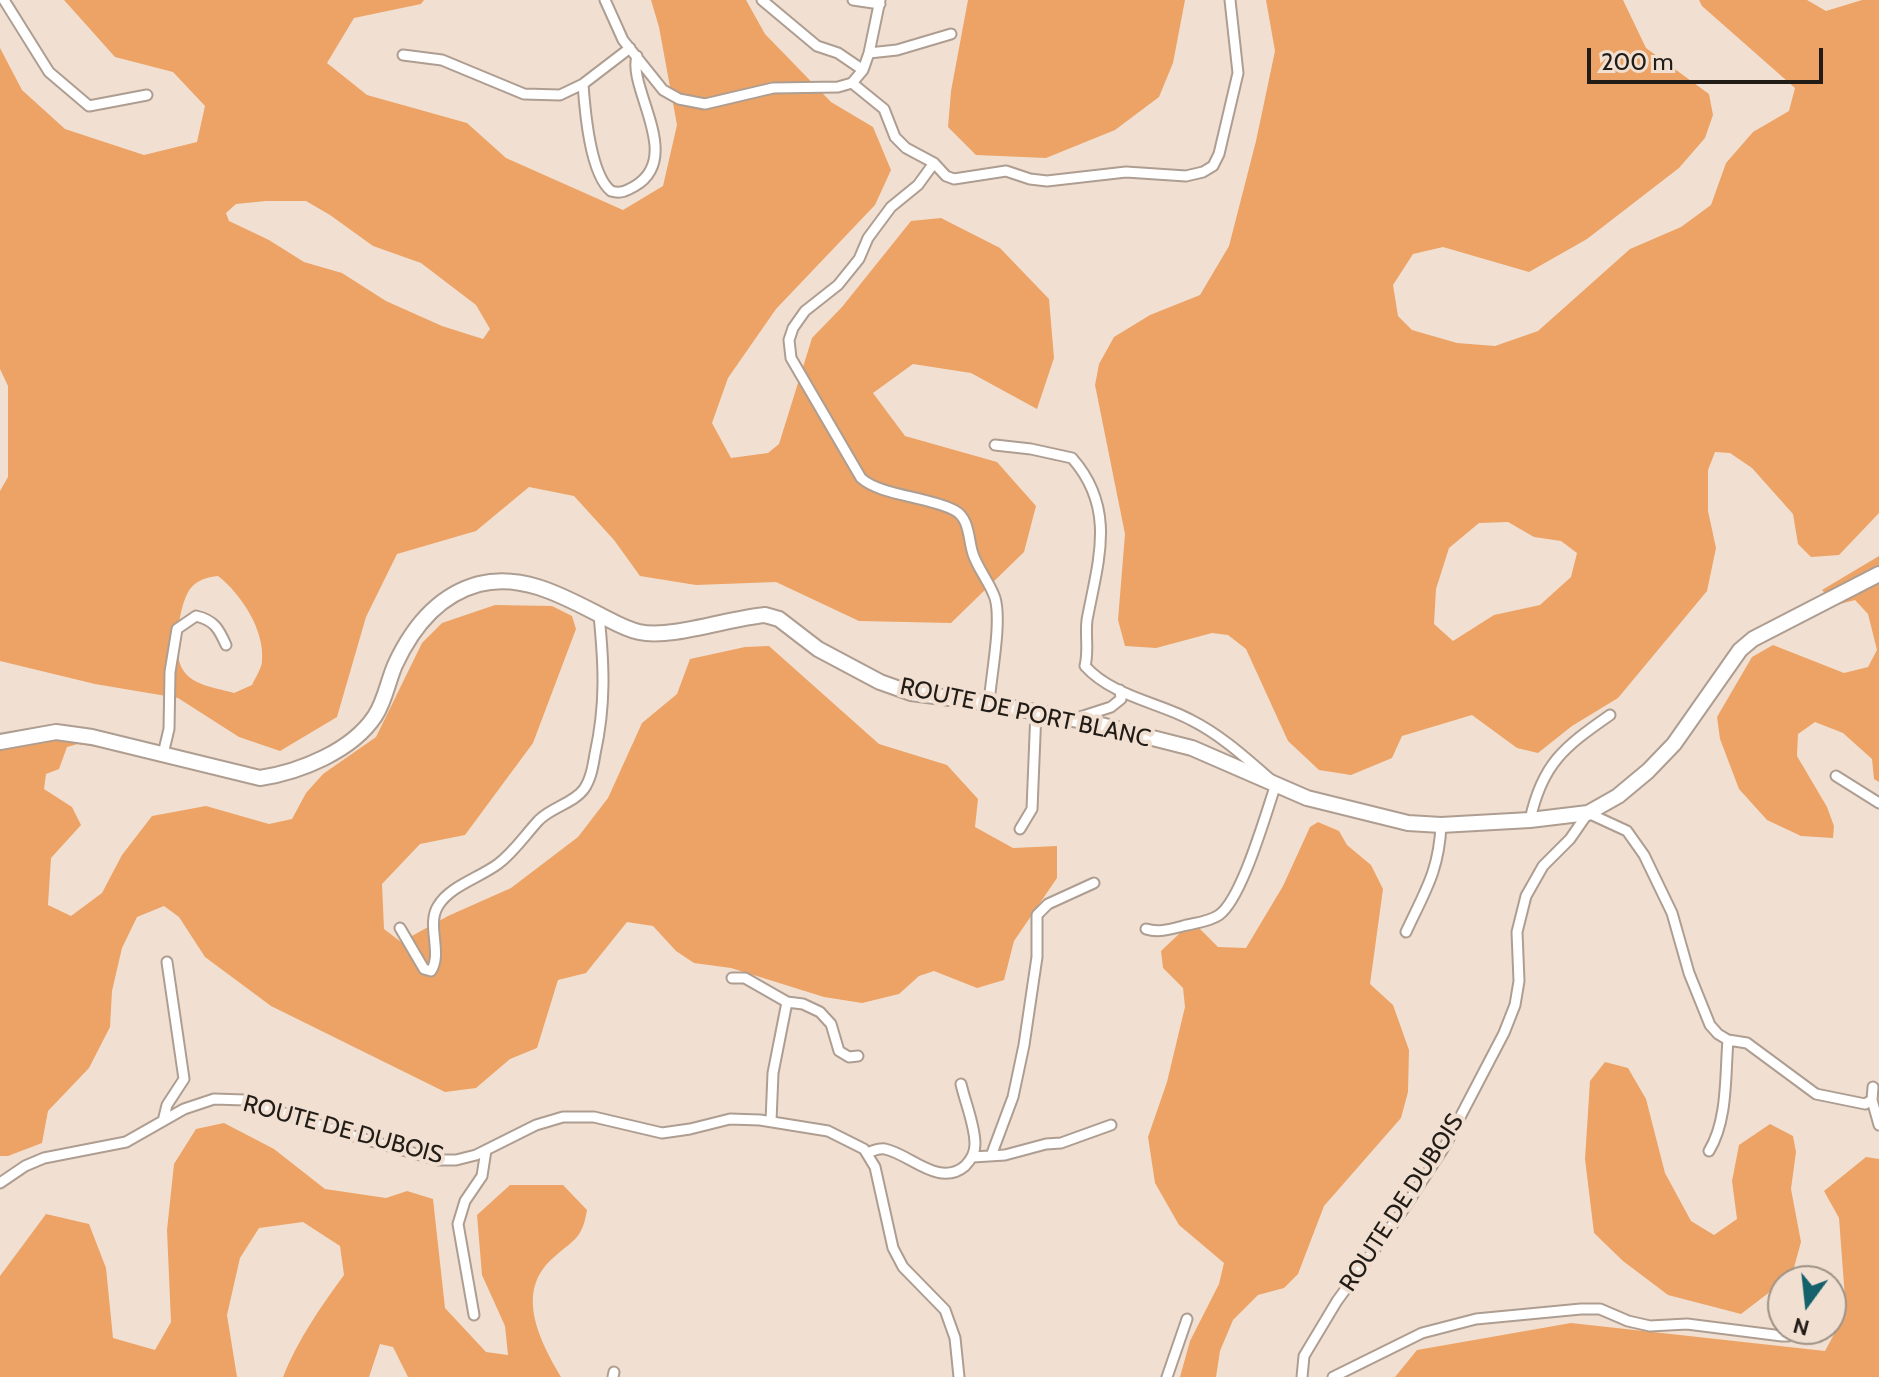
<!DOCTYPE html>
<html>
<head>
<meta charset="utf-8">
<style>
	body { margin:0 }
	#map { position:relative; width:1879px; height:1377px; overflow:hidden; background:#f1e0d2; font-family:Cabin,sans-serif }
	canvas { display:block }
	.north { position:absolute; left:1767px; top:1265px; width:80px; height:80px; box-sizing:border-box; background:#f1e0d2; border:2px solid #9e9287; border-radius:50%; rotate:195deg; font-size:22px; font-weight:700; line-height:32px; text-align:center; color:#221c17 }
	.north::after { content:''; display:block; margin:auto; width:28px; height:36px; background:#14616c; clip-path:polygon(50% 0,100% 100%,50% 72%,0 100%) }
	.scale { position:absolute; left:1587px; top:48px; width:236px; height:36px; box-sizing:border-box; border:4px solid #221c17; border-top:0; padding-left:10px; font-size:24px; line-height:28px; white-space:nowrap; color:#221c17; -webkit-text-stroke:6px #f1e0d2; paint-order:stroke }
</style>
</head>
<body>
<div id="map">
<canvas width="1879" height="1377"></canvas>
<div class="north">N</div>
<div class="scale">200 m</div>
</div>
<script>
const ctx = document.querySelector('canvas').getContext('2d');
ctx.lineJoin = 'round';
function paint(path, color) { ctx.fillStyle = color; ctx.fill(path, 'evenodd'); }
function stroke(path, color, width, dash) { ctx.strokeStyle = color; ctx.lineWidth = width; ctx.lineCap = dash ? 'butt' : 'round'; ctx.setLineDash(dash || []); ctx.stroke(path); }
function write(font, color, halo, rows, align = 'center') {
  ctx.font = font + ' Cabin,sans-serif'; ctx.lineWidth = 8; ctx.setLineDash([]); ctx.textBaseline = 'middle'; ctx.strokeStyle = halo; ctx.fillStyle = color; for (const [text, x, y, turn = 0] of rows) {
    ctx.save(); ctx.translate(x, y); ctx.rotate((+turn || 0) * Math.PI / 180); ctx.textAlign = isNaN(turn) ? turn : align; if (halo) ctx.strokeText(text, 0, 0); ctx.fillText(text, 0, 0); ctx.restore();
  }
}
paint(new Path2D(`
	M 64,0 L 424,0 L 421,4 L 354,18 L 327,63 L 367,95 L 467,123 L 506,158 L 623,210 L 663,186 L 677,125 L 659,27 L 651,0 L 746,0 L 765,34 L 831,102 L 873,127 L 891,170 L 875,205 L 776,309 L 728,378 L 712,423 L 731,458 L 768,453 L 779,444 L 812,338 L 842,307 L 911,221 L 941,218 L 1000,248 L 1049,299 L 1054,358 L 1037,409 L 971,373 L 913,364 L 873,393 L 905,436 L 997,462 L 1036,506 L 1024,552 L 951,623 L 859,621 L 776,582 L 696,585 L 640,576 L 614,540 L 574,496 L 529,487 L 476,531 L 397,554 L 366,617 L 337,717 L 280,751 L 239,737 L 178,698 L 95,684 L 0,661 L 0,491 L 8,477 L 8,386 L 0,369 L 0,48 L 22,90 L 65,129 L 144,155 L 197,142 L 205,106 L 173,72 L 115,57 ZM 266,201 L 306,201 L 330,215 L 373,246 L 421,263 L 476,305 L 490,329 L 483,339 L 442,326 L 386,301 L 342,273 L 304,262 L 269,240 L 229,221 L 226,213 L 236,204 ZM 218,576 C 241,594 265,630 262,661 C 262,668 255,678 252,685 L 234,693 C 218,688 193,686 183,670 C 172,654 179,604 190,589 C 197,580 207,577 218,576 Z
	M 968,0 L 1185,0 L 1173,63 L 1159,97 L 1115,130 L 1046,158 L 976,155 L 948,127 L 951,91 Z
	M 1266,0 L 1623,0 L 1646,48 L 1709,94 L 1713,115 L 1705,138 L 1679,168 L 1587,239 L 1529,272 L 1443,247 L 1413,254 L 1393,285 L 1398,316 L 1412,330 L 1457,343 L 1495,346 L 1538,331 L 1630,249 L 1681,227 L 1711,205 L 1726,163 L 1753,132 L 1789,111 L 1795,88 L 1702,6 L 1699,0 L 1807,0 L 1826,11 L 1862,0 L 1879,0 L 1879,513 L 1839,555 L 1811,557 L 1798,544 L 1793,514 L 1752,468 L 1730,453 L 1715,452 L 1708,470 L 1708,511 L 1716,548 L 1707,591 L 1618,698 L 1572,726 L 1538,753 L 1517,748 L 1472,715 L 1402,736 L 1392,758 L 1351,775 L 1319,770 L 1288,741 L 1246,649 L 1228,635 L 1212,633 L 1156,648 L 1125,646 L 1118,620 L 1125,534 L 1095,385 L 1099,364 L 1114,337 L 1150,315 L 1200,295 L 1229,246 L 1256,141 L 1275,51 ZM 1508,522 L 1534,537 L 1561,541 L 1577,553 L 1571,577 L 1540,605 L 1494,615 L 1453,641 L 1434,624 L 1436,589 L 1449,548 L 1479,523 Z
	M 1879,556 L 1879,782 L 1874,779 L 1872,759 L 1843,733 L 1815,722 L 1798,734 L 1797,756 L 1827,807 L 1834,826 L 1833,838 L 1801,836 L 1767,820 L 1739,789 L 1720,739 L 1717,717 L 1752,657 L 1773,645 L 1844,673 L 1868,667 L 1877,650 L 1868,614 L 1855,600 L 1836,605 L 1822,590 Z
	M 495,605 L 552,606 L 572,616 L 576,629 L 533,743 L 465,835 L 420,844 L 382,884 L 384,929 L 401,942 L 448,916 L 511,888 L 578,837 L 608,798 L 642,723 L 677,694 L 690,659 L 745,647 L 769,646 L 879,744 L 947,765 L 978,799 L 975,827 L 1013,848 L 1057,846 L 1057,878 L 1014,941 L 1004,980 L 977,988 L 934,971 L 919,976 L 899,994 L 862,1003 L 824,997 L 731,968 L 694,963 L 676,951 L 653,926 L 627,922 L 586,973 L 558,980 L 537,1048 L 510,1059 L 476,1088 L 445,1092 L 271,1006 L 205,957 L 179,917 L 164,906 L 137,917 L 122,948 L 112,991 L 110,1027 L 89,1068 L 48,1111 L 42,1143 L 8,1156 L 0,1156 L 0,749 C 48,737 69,740 117,747 L 116,750 L 78,744 L 67,747 L 59,769 L 46,774 L 44,789 L 72,807 L 81,825 L 51,858 L 48,905 L 71,916 L 102,893 L 122,855 L 152,816 L 206,806 L 269,824 L 292,819 L 306,793 L 323,774 L 376,737 L 422,643 L 442,623 Z
	M 1318,822 L 1339,831 L 1347,845 L 1371,865 L 1383,889 L 1370,984 L 1393,1005 L 1409,1050 L 1408,1092 L 1401,1118 L 1324,1206 L 1298,1274 L 1284,1288 L 1258,1295 L 1233,1320 L 1220,1351 L 1216,1377 L 1180,1377 L 1190,1341 L 1219,1284 L 1224,1263 L 1179,1225 L 1155,1183 L 1148,1137 L 1167,1082 L 1185,1007 L 1183,988 L 1163,968 L 1161,951 L 1180,933 L 1199,928 L 1218,947 L 1246,948 L 1283,886 L 1310,827 Z
	M 1605,1062 L 1628,1068 L 1646,1099 L 1665,1173 L 1691,1221 L 1714,1235 L 1737,1219 L 1732,1181 L 1739,1145 L 1770,1124 L 1793,1136 L 1796,1152 L 1791,1189 L 1801,1242 L 1792,1275 L 1741,1314 L 1668,1295 L 1623,1261 L 1594,1233 L 1585,1159 L 1590,1081 Z
	M 224,1123 L 274,1149 L 325,1189 L 386,1198 L 407,1191 L 433,1199 L 445,1308 L 486,1352 L 508,1355 L 505,1326 L 482,1275 L 477,1215 L 510,1185 L 563,1185 L 587,1210 C 582,1240 574,1239 553,1258 C 514,1292 540,1341 561,1377 L 408,1377 L 393,1347 L 380,1344 L 369,1377 L 283,1377 C 298,1339 320,1308 344,1275 L 340,1246 L 303,1222 L 259,1228 L 240,1258 L 227,1315 L 237,1377 L 0,1377 L 0,1276 L 46,1214 L 89,1224 L 106,1268 L 113,1338 L 155,1350 L 171,1322 L 167,1230 L 174,1164 L 196,1129 Z
	M 1866,1157 L 1879,1159 L 1879,1377 L 1395,1377 L 1417,1350 L 1571,1323 L 1825,1351 L 1846,1312 L 1839,1218 L 1824,1191 Z`), '#eca365');
const street = new Path2D(`
	M 4,0 L 49,72 L 89,106 L 147,95
	M 605,0 L 623,40 L 663,90 L 679,99 L 705,104 L 773,88 L 838,87 L 852,83 L 863,70 L 869,53 L 880,0
	M 762,0 L 817,46 L 838,53 L 863,70
	M 853,0 L 880,4
	M 869,53 L 897,50 L 951,34
	M 403,55 L 442,60 L 524,94 L 560,95 L 583,84 L 630,48
	M 852,83 L 884,109 L 895,137 L 906,148 L 934,163 L 946,176 L 954,179 L 1006,171 L 1030,179 L 1047,181 L 1126,172 L 1186,176 L 1203,172 L 1213,166 L 1219,154 L 1238,73 L 1230,0
	M 583,84 C 585,112 590,174 611,191 C 621,194 626,191 635,186 C 684,157 627,88 637,56
	M 934,163 L 918,185 L 891,207 L 868,238 L 859,259 L 838,285 L 805,311 L 793,328 L 789,340 L 791,358 L 861,478 C 881,496 927,496 954,510 C 970,518 968,539 973,554 C 978,569 990,583 995,598 C 1002,622 991,676 989,703
	M 995,445 L 1031,449 L 1072,458 C 1117,509 1098,561 1087,620 C 1085,636 1089,650 1085,666 C 1112,696 1157,702 1191,720 C 1223,736 1249,761 1276,784 C 1266,813 1242,899 1219,915 C 1209,922 1194,923 1183,926 C 1171,929 1159,933 1146,929
	M 1074,719 L 1111,707 L 1121,699 L 1120,690
	M 163,754 L 169,729 L 170,672 L 177,629 L 196,616 C 214,620 219,629 226,645
	M 1836,776 L 1879,803
	M 1530,820 C 1542,764 1564,747 1610,715
	M 1020,829 L 1032,809 L 1036,711
	M 400,928 L 424,969 L 431,971 C 443,953 426,925 438,906 C 450,886 479,878 498,864 C 514,852 525,835 539,820 C 552,807 574,803 584,789 C 591,779 593,766 595,754 C 606,704 604,665 599,615
	M 1406,932 C 1425,891 1439,871 1441,825
	M 732,978 L 745,978 L 787,1002 L 803,1004 L 820,1012 L 831,1024 L 839,1051 L 849,1057 L 858,1056
	M 1872,1100 L 1879,1125
	M 163,1121 L 167,1105 L 184,1079 L 167,962
	M 771,1121 L 773,1073 L 787,1002
	M 1709,1151 C 1728,1120 1725,1075 1728,1040
	M 867,1153 C 873,1151 878,1148 885,1149 C 910,1154 939,1188 965,1166 C 971,1160 975,1153 975,1144 C 975,1125 965,1102 961,1084
	M 991,1156 L 1013,1097 L 1024,1045 L 1037,957 L 1037,915 L 1048,904 L 1094,883
	M 973,1157 L 1005,1155 L 1046,1144 L 1061,1143 L 1111,1125
	M 0,1183 L 25,1166 L 44,1158 L 126,1142 L 184,1109 L 214,1099 L 245,1100 L 343,1133 L 438,1160 L 456,1160 L 476,1155 L 536,1125 L 563,1117 L 594,1117 L 662,1133 L 690,1129 L 730,1119 L 760,1120 L 828,1131 L 864,1149 L 875,1167 L 893,1248 L 903,1267 L 945,1310 L 955,1338 L 959,1377
	M 474,1315 L 458,1224 L 465,1201 L 482,1176 L 486,1150
	M 613,1377 L 614,1372
	M 1167,1377 L 1187,1319
	M 1302,1377 L 1304,1356 L 1337,1301 L 1399,1216 L 1445,1146 L 1504,1033 L 1515,1005 L 1519,981 L 1517,932 L 1526,896 L 1543,866 L 1570,839 L 1588,813 L 1627,831 L 1644,855 L 1672,913 L 1689,973 L 1710,1025 L 1718,1034 L 1728,1040 L 1747,1043 L 1816,1094 L 1865,1104 L 1872,1100 L 1873,1087
	M 1333,1377 L 1422,1333 L 1476,1319 L 1581,1309 L 1600,1309 L 1628,1321 L 1650,1326 L 1687,1324 L 1782,1336 L 1788,1336 L 1798,1329`);
const secondary = new Path2D(`
	M 0,742 L 56,732 L 92,737 L 260,778 C 300,772 352,751 375,716 C 385,701 388,681 395,665 C 412,628 438,595 479,584 C 522,573 563,596 600,615 C 612,621 625,629 639,632 C 672,639 729,618 765,615 L 779,619 L 818,649 L 880,682 L 911,693 L 989,703 L 1093,723 L 1192,748 L 1307,798 L 1408,823 L 1441,825 L 1530,820 L 1588,813 L 1618,796 L 1648,771 L 1674,744 L 1740,650 L 1753,639 L 1879,574`);
stroke(street, '#ae9d91', 13);
stroke(secondary, '#ae9d91', 18);
stroke(street, '#fff', 9);
stroke(secondary, '#fff', 14);
write('24px', '#221c17', '#f1e0d2', [
	["ROUTE DE PORT BLANC",1025,713,12],
	["ROUTE DE DUBOIS",343,1130,15],
	["ROUTE DE DUBOIS",1402,1203,-57]
]);
</script>
</body>
</html>
